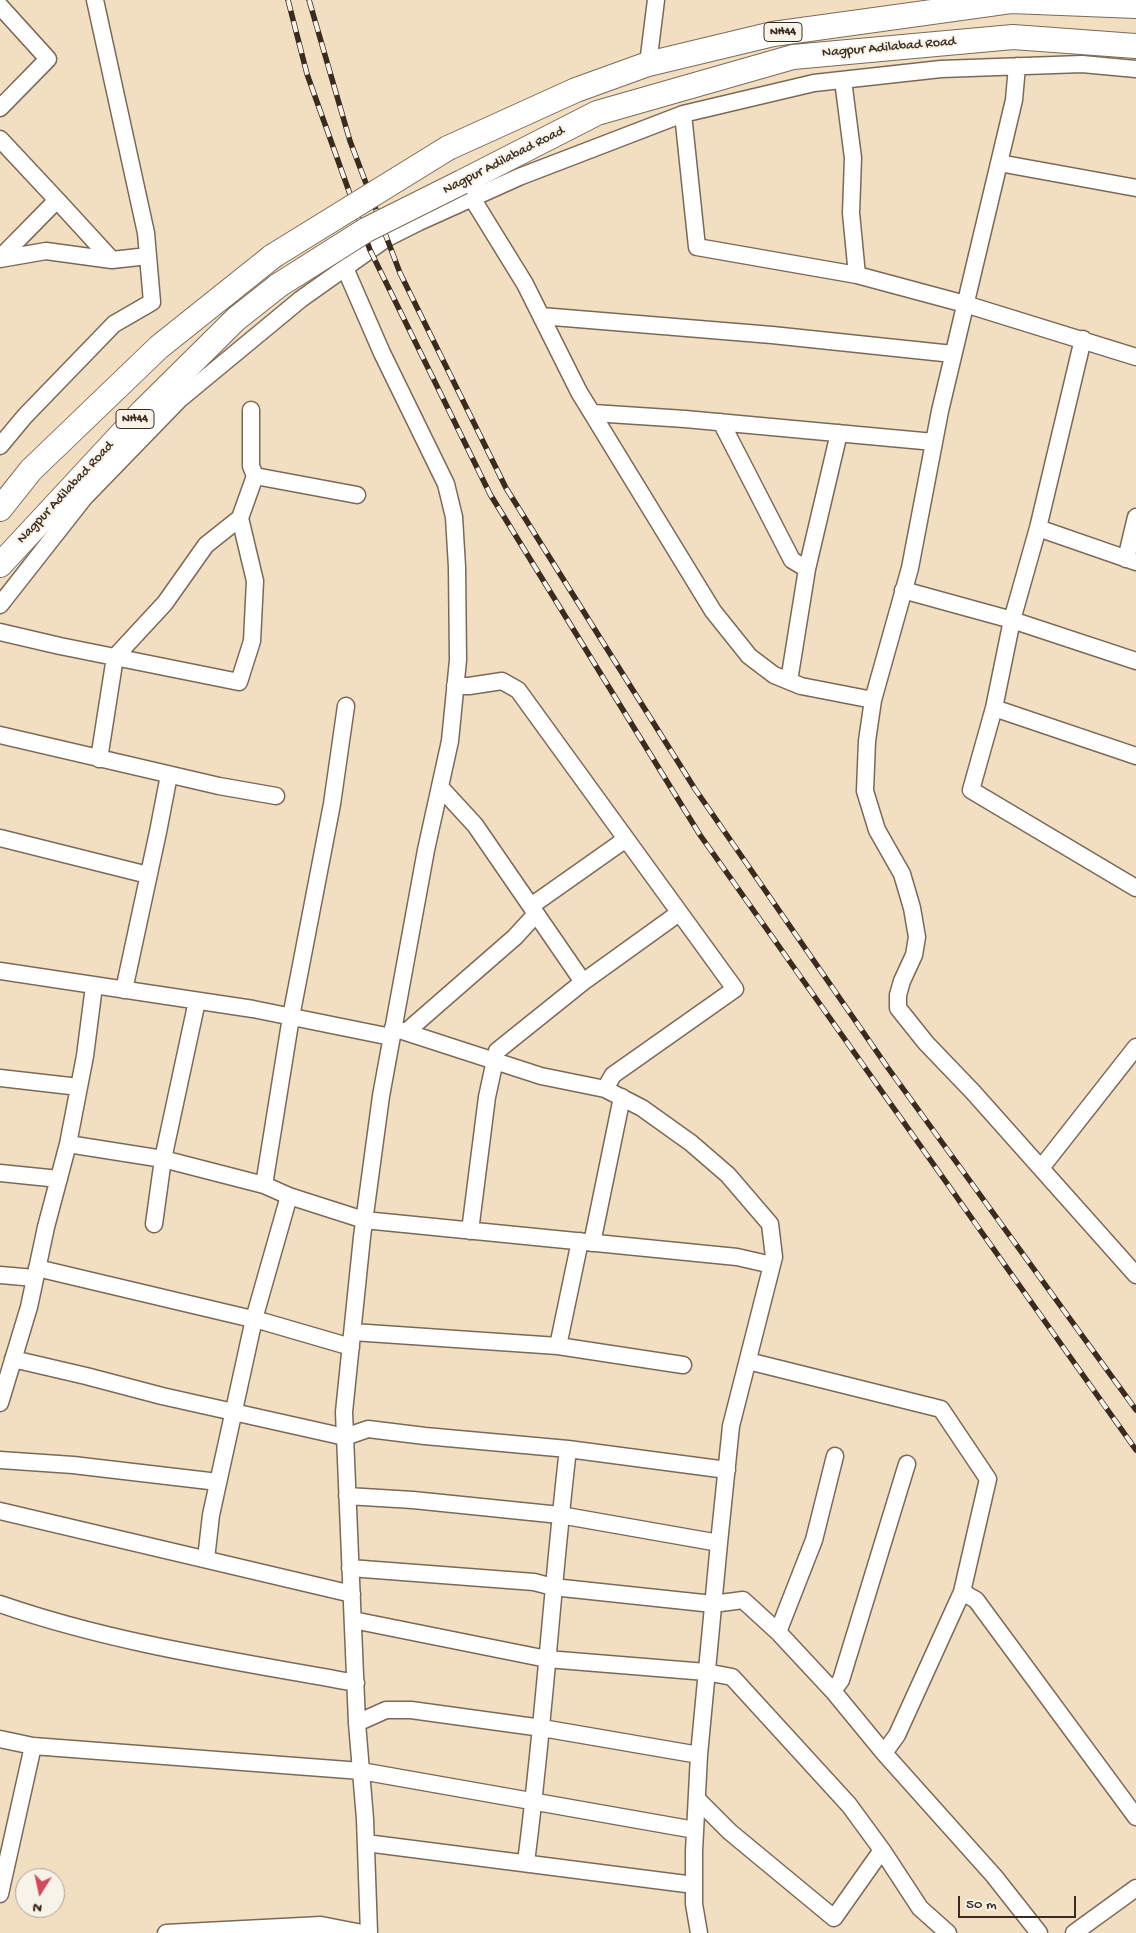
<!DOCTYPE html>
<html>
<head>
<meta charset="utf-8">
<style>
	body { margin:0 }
	#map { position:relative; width:1136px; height:1933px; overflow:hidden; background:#f2dfc2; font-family:"Gochi Hand",sans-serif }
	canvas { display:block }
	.north { position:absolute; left:15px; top:1868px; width:50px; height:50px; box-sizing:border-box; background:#f7f3e8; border:1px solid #aca397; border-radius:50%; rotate:190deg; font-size:14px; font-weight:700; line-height:20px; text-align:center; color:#3b2a1e }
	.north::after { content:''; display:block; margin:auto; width:18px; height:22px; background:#d1495b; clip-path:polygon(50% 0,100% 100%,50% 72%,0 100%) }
	.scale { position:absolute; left:958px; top:1896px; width:118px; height:22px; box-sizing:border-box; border:2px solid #3b2a1e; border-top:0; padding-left:6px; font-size:15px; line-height:18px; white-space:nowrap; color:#3b2a1e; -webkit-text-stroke:4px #f7f3e8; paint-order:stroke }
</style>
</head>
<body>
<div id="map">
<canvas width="1136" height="1933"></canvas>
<div class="north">N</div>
<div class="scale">50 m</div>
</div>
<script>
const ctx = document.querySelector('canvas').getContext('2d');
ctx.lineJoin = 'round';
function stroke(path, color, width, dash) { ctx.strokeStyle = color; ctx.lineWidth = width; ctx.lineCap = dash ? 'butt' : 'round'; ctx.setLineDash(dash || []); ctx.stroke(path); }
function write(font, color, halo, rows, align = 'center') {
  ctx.font = font + ' "Gochi Hand",sans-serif'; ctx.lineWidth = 4; ctx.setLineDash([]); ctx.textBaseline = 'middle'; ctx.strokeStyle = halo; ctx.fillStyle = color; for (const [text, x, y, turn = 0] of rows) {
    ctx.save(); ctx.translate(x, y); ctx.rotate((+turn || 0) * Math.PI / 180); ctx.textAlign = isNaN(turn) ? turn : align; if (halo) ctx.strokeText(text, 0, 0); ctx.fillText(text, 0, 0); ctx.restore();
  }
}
const minor = new Path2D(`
	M 0,6 L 48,59 L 0,108
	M 648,64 L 656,0
	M 1017,66 L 1014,100 L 940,411 L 910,568 L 873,700 L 867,741 L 865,791 L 877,830 L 902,874 L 912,908 L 917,937 L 914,955 L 902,981 L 898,995 L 898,1008 L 926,1043 L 973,1092 L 1136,1275
	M 843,80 L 853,158 L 851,213 L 857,275
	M 683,114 L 697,247 L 857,275 L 965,304 L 1136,357
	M 0,139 L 57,200
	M 999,163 L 1136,188
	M 472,198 L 525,284 L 579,392 L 713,611 L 749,656 L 774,675 L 801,686 L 873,700
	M 0,258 L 57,200 L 112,260
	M 0,259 L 46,251 L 112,260 L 148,256
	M 345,268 L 382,353 L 446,484 L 454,517 L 457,567 L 458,660 L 450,741 L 426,850 L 381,1096 L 362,1237 L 344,1412 L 357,1723 L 365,1819 L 369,1933
	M 541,316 L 772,335 L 953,354
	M 1083,339 L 1038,528 L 1012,620 L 994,708 L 971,790 L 1136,888
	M 593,413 L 685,419 L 934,442
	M 721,422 L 792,560 L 807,569
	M 0,446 L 25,416 L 114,324 L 152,302 L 146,233 L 95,0
	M 255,476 L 357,495
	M 1038,528 L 1136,562
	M 1126,559 L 1136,517
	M 903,590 L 1012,620 L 1136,661
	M 0,605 L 84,498 L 180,399 L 301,299 L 387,238 L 419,222 L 519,177 L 683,114 L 814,83 L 941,69 L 1082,64 L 1136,69
	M 0,632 L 60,646 L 239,682 L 252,641 L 255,581 L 240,518 L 255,476 L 251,466 L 251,410
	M 789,681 L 807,569 L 839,433
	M 455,686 L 469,686 L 502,681 L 518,690 L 735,989 L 613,1075 L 605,1089
	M 994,708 L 1136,756
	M 0,735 L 219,786 L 276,796
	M 99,759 L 115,657 L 165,603 L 206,545 L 240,518
	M 440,787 L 475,825 L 583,982
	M 0,838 L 148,875
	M 531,906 L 626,839
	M 0,971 L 253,1009 L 391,1037
	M 124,990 L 158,832 L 169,775
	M 393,1028 L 541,1076 L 605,1089 L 642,1108 L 691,1143 L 728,1175 L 770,1224 L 774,1257 L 731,1426 L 719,1543 L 699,1755 L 694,1851 L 694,1904 L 699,1933
	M 406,1032 L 515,937 L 536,914
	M 0,1078 L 79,1087
	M 68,1144 L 163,1159 L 264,1185 L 289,1196 L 364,1220 L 737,1257 L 772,1265
	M 1041,1168 L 1136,1047
	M 0,1173 L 59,1179
	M 264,1185 L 291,1017 L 332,804 L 346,706
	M 154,1224 L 163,1159 L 197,1001
	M 470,1231 L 487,1097 L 497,1051 L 583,982 L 679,913
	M 592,1243 L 622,1097
	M 37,1268 L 265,1322 L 351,1347
	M 0,1275 L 35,1278
	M 353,1332 L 558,1346 L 683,1365
	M 558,1346 L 580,1241
	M 13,1359 L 86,1376 L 162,1396 L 345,1437 L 368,1429 L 425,1436 L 568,1449 L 727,1470
	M 748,1361 L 941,1409 L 988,1479 L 962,1592 L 897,1735 L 884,1753
	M 0,1403 L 29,1307 L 46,1227 L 68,1144 L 85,1056 L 94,986
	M 0,1460 L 73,1465 L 218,1482
	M 347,1496 L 413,1500 L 560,1515 L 719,1543
	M 0,1511 L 352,1594
	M 206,1559 L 211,1515 L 254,1319 L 289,1196
	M 350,1568 L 534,1582 L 553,1587 L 713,1604 L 743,1600 L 778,1632 L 833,1691 L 884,1753 L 994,1876 L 1039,1933
	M 962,1592 L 976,1600 L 1136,1817
	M 0,1604 C 115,1644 236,1661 356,1683
	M 353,1620 L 547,1659 L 706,1672 L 732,1677 L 849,1805 L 882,1850 L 920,1908 L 948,1933
	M 778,1632 L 814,1540 L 835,1456
	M 833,1691 L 841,1680 L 907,1464
	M 357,1723 L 386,1710 L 411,1710 L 542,1728 L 699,1755
	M 0,1739 L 33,1746 L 361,1771 L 695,1830
	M 697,1799 L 730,1832 L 834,1918 L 882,1850
	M 366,1843 L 694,1885
	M 526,1862 C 544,1725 552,1586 568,1449
	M 0,1894 L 33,1746
	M 166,1933 L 321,1925 L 362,1933
	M 1074,1933 L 1136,1888`);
const highway = new Path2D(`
	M 448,148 L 576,90 L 648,64 L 773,34 L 1011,1 L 1136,6
	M 462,182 L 597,113 L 793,57 L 1013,37 L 1136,46
	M 0,509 L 31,470 L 159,347 L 273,256
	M 0,565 L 142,412 L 236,319 L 279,285`);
stroke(minor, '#7b6957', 19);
stroke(highway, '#7b6957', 26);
stroke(minor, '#fff', 16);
stroke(highway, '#fff', 24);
const rail = new Path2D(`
	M 288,0 L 307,74 L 370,250 L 490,494 L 700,835 L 1136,1450
	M 309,0 L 350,141 L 400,273 L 506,488 L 695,789 L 888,1068 L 1136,1410`);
stroke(rail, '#3b2a1e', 5.5);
stroke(rail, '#f7f3e8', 4, [11]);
const highwayBridge = new Path2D(`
	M 273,256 L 448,148
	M 279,285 L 366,230 L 462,182`);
stroke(highwayBridge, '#7b6957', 26, []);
stroke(highwayBridge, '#fff', 24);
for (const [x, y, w] of [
	[783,32,38],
	[135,419,38]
]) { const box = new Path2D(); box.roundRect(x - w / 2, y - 9.5, w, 19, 4); ctx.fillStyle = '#f7f3e8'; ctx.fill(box); stroke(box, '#3b2a1e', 1); }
write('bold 12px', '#3b2a1e', null, [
	["NH44",783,32],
	["NH44",135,419]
]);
write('14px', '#3b2a1e', '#f7f3e8', [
	["Nagpur Adilabad Road",889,48,-5],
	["Nagpur Adilabad Road",504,161,-27],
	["Nagpur Adilabad Road",66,493,-47]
]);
</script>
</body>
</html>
